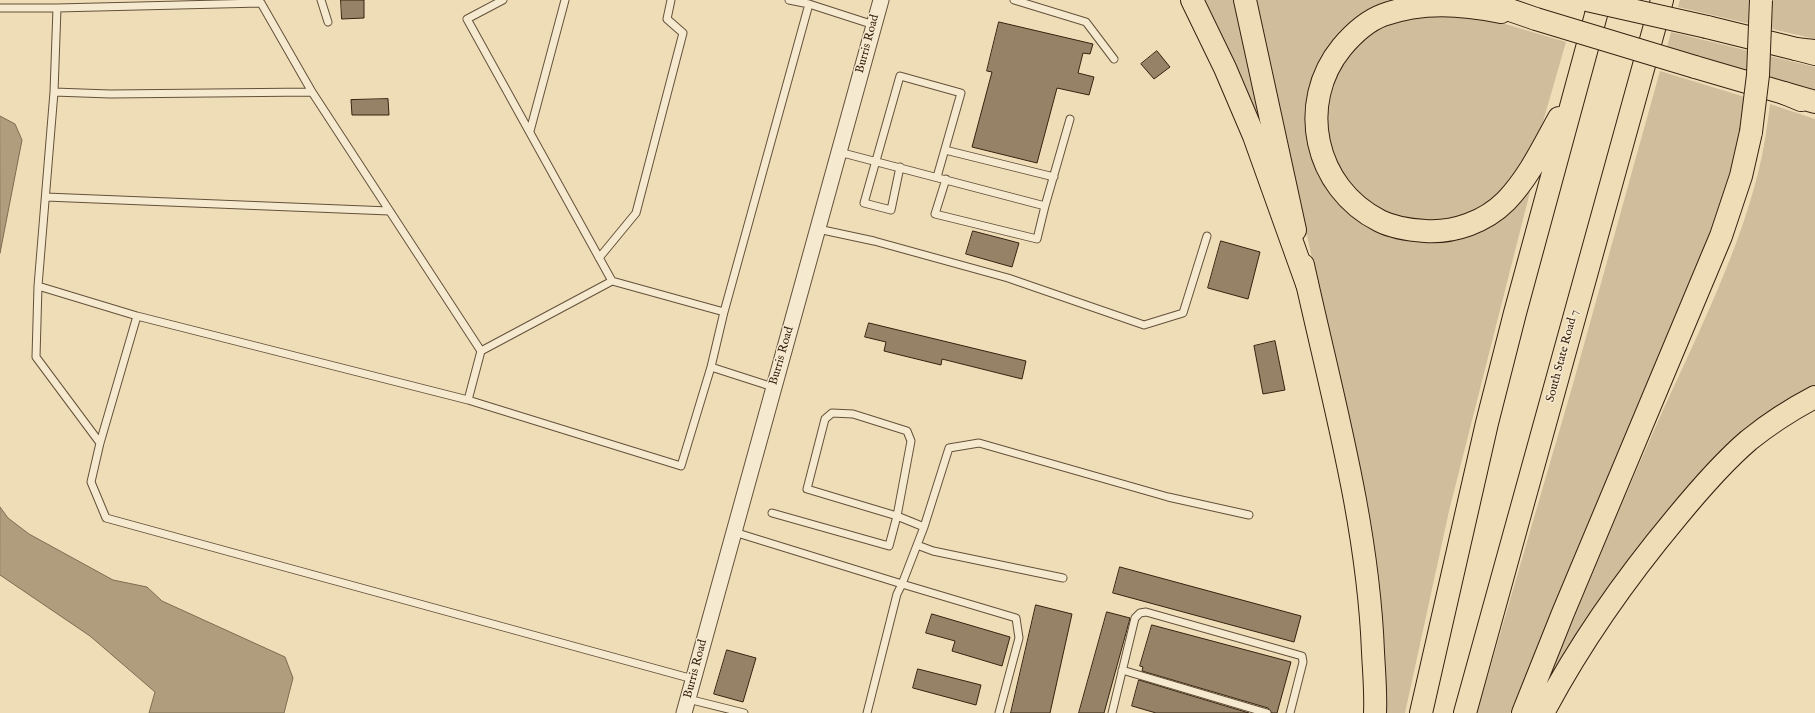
<!DOCTYPE html>
<html>
<head>
<meta charset="utf-8">
<style>
	body { margin:0 }
	canvas { display:block; background:#efddb7 }
</style>
</head>
<body>
<canvas width="1815" height="713"></canvas>
<script>
const ctx = document.querySelector('canvas').getContext('2d');
ctx.lineJoin = 'round';
function paint(path, color) { ctx.fillStyle = color; ctx.fill(path, 'evenodd'); }
function stroke(path, color, width, dash) { ctx.strokeStyle = color; ctx.lineWidth = width; ctx.lineCap = dash ? 'butt' : 'round'; ctx.setLineDash(dash || []); ctx.stroke(path); }
function write(font, color, halo, rows, align = 'center') {
  ctx.font = font + ' "IM FELL English",serif'; ctx.lineWidth = 3; ctx.setLineDash([]); ctx.textBaseline = 'middle'; ctx.strokeStyle = halo; ctx.fillStyle = color; for (const [text, x, y, turn = 0] of rows) {
    ctx.save(); ctx.translate(x, y); ctx.rotate((+turn || 0) * Math.PI / 180); ctx.textAlign = isNaN(turn) ? turn : align; if (halo) ctx.strokeText(text, 0, 0); ctx.fillText(text, 0, 0); ctx.restore();
  }
}
paint(new Path2D(`
	M 1200,0 L 1241,0 L 1271,156 Z
	M 1255,0 L 1406,0 L 1321,65 L 1327,185 L 1423,236 L 1527,190 L 1530,192 L 1449,511 L 1405,713 L 1379,713 L 1313,263 Z
	M 1680,0 L 1815,0 L 1815,39 L 1678,7 Z
	M 1418,13 L 1485,18 L 1566,42 L 1538,139 L 1500,197 L 1458,220 L 1413,223 L 1371,207 L 1332,162 L 1322,118 L 1338,63 L 1375,27 Z
	M 1671,32 L 1815,67 L 1815,92 L 1667,47 Z
	M 1660,71 L 1745,97 L 1735,156 L 1712,231 L 1510,713 L 1477,713 L 1573,384 Z
	M 1770,104 L 1815,119 L 1815,385 L 1799,392 L 1767,415 L 1540,698 C 1578,611 1613,522 1652,435 C 1689,351 1736,262 1758,173 C 1764,150 1767,127 1770,104 Z`), '#d0bd9b');
const water = new Path2D(`
	M 0,116 L 15,124 L 22,140 L 0,253 Z
	M 0,507 L 8,518 L 29,534 L 113,580 L 147,587 L 162,601 L 285,657 L 293,678 L 284,713 L 149,713 L 155,692 L 90,636 L 0,575 Z`);
paint(water, '#b09d7e');
stroke(water, '#7f6c52', 1);
const building = new Path2D(`
	M 341,0 L 364,0 L 364,18 L 342,19 Z
	M 999,22 L 1093,44 L 1090,54 L 1083,53 L 1078,73 L 1094,77 L 1089,95 L 1057,88 L 1037,163 L 972,147 L 992,72 L 987,71 Z
	M 1157,51 L 1170,67 L 1154,79 L 1141,64 Z
	M 388,99 L 389,115 L 352,115 L 351,100 Z
	M 973,231 L 1019,243 L 1012,267 L 966,254 Z
	M 1221,241 L 1260,252 L 1248,299 L 1208,288 Z
	M 869,323 L 1026,361 L 1022,379 L 942,359 L 941,365 L 884,351 L 886,342 L 865,337 Z
	M 1275,341 L 1285,390 L 1263,394 L 1254,346 Z
	M 1120,567 L 1301,616 L 1294,642 L 1113,593 Z
	M 1036,605 L 1072,614 L 1050,713 L 1011,713 Z
	M 1107,612 L 1130,618 L 1129,622 L 1104,713 L 1079,713 Z
	M 932,614 L 1010,637 L 1002,666 L 952,651 L 955,641 L 926,633 Z
	M 1152,625 L 1291,662 L 1277,713 L 1272,713 L 1268,708 L 1142,671 L 1143,667 L 1140,666 Z
	M 727,650 L 756,658 L 743,702 L 714,694 Z
	M 918,669 L 981,685 L 976,705 L 913,688 Z
	M 1139,680 L 1249,713 L 1156,713 L 1132,706 Z`);
paint(building, '#968367');
stroke(building, '#362210', 1);
const service = new Path2D(`
	M 321,0 L 328,22
	M 503,0 L 467,19 L 612,281 L 724,312
	M 789,0 L 809,4
	M 1014,0 L 1086,22 L 1114,59
	M 0,8 L 57,8 L 54,92 L 38,286 L 137,316 L 468,400 L 681,466 L 711,367
	M 57,8 L 261,3 L 312,92 L 481,351 L 612,281
	M 54,92 L 110,94 L 312,92
	M 530,131 L 565,0
	M 945,150 L 1054,177
	M 839,152 L 1045,206 L 1070,119
	M 900,167 L 891,210 L 864,203 L 900,76 L 961,93 L 937,177
	M 946,179 L 935,214 L 1037,239 L 1045,206
	M 46,197 L 389,211
	M 818,229 L 874,241 L 1008,278 L 1144,325 L 1183,313 L 1207,236
	M 599,258 L 636,213 L 683,33 L 667,19 L 671,0
	M 38,286 L 36,357 L 100,443
	M 137,316 L 100,443 L 91,482 L 106,518 L 693,679
	M 773,387 L 711,367 L 724,312 L 809,4 L 874,25
	M 468,400 L 481,351
	M 772,513 L 889,546 L 897,516 L 911,441 L 907,431 L 853,414 L 832,413 L 825,419 L 807,489 L 897,516 L 924,527
	M 734,532 L 902,584 L 1016,618 L 1019,638 L 999,713
	M 917,545 L 933,551 L 1063,578
	M 1122,670 L 1267,713
	M 688,699 L 744,713
	M 867,713 L 897,594 L 902,584 L 924,527 L 949,448 L 979,443 L 1168,497 L 1249,515
	M 1112,713 L 1135,618 L 1140,613 L 1146,612 L 1302,656 L 1303,662 L 1290,713`);
const minor = new Path2D(`
	M 684,713 L 881,0`);
const primary = new Path2D(`
	M 1245,0 L 1295,230
	M 1501,12 C 1462,4 1422,1 1383,15 C 1367,21 1353,34 1342,47 C 1296,103 1314,188 1380,221 C 1394,228 1410,230 1425,231 C 1454,233 1485,222 1506,201 C 1529,177 1543,147 1559,118
	M 1707,27 L 1796,49 L 1815,51
	M 1695,67 L 1784,93 L 1801,100
	M 1303,265 C 1331,393 1368,521 1373,652 C 1374,672 1376,693 1375,713
	M 1421,713 L 1487,423 L 1515,313 L 1600,0
	M 1465,713 L 1662,0
	M 1523,713 L 1563,613 L 1721,236 L 1741,176 L 1751,132
	M 1543,713 C 1580,643 1626,578 1676,518 C 1699,490 1722,463 1749,440 C 1769,424 1792,409 1815,397`);
const motorway = new Path2D(`
	M 1192,0 L 1225,68 L 1254,136 L 1307,284
	M 1481,0 L 1536,19
	M 1796,49 L 1815,54
	M 1784,93 L 1815,102`);
stroke(service, '#64513a', 9);
stroke(minor, '#64513a', 17);
stroke(primary, '#362210', 24);
stroke(motorway, '#362210', 24);
stroke(service, '#f5e9d0', 7);
stroke(minor, '#f5e9d0', 15);
stroke(primary, '#efddb7', 22);
stroke(motorway, '#efddb7', 22);
const primaryBridge = new Path2D(`
	M 1587,0 L 1707,27
	M 1536,19 L 1695,67
	M 1751,132 L 1758,75 L 1761,0`);
stroke(primaryBridge, '#362210', 24, []);
stroke(primaryBridge, '#efddb7', 22);
write('12px', '#362210', '#f5e9d0', [
	["Burris Road",868,44,-75],
	["Burris Road",782,356,-74],
	["South State Road 7",1563,356,-75],
	["Burris Road",696,669,-75]
]);
</script>
</body>
</html>
